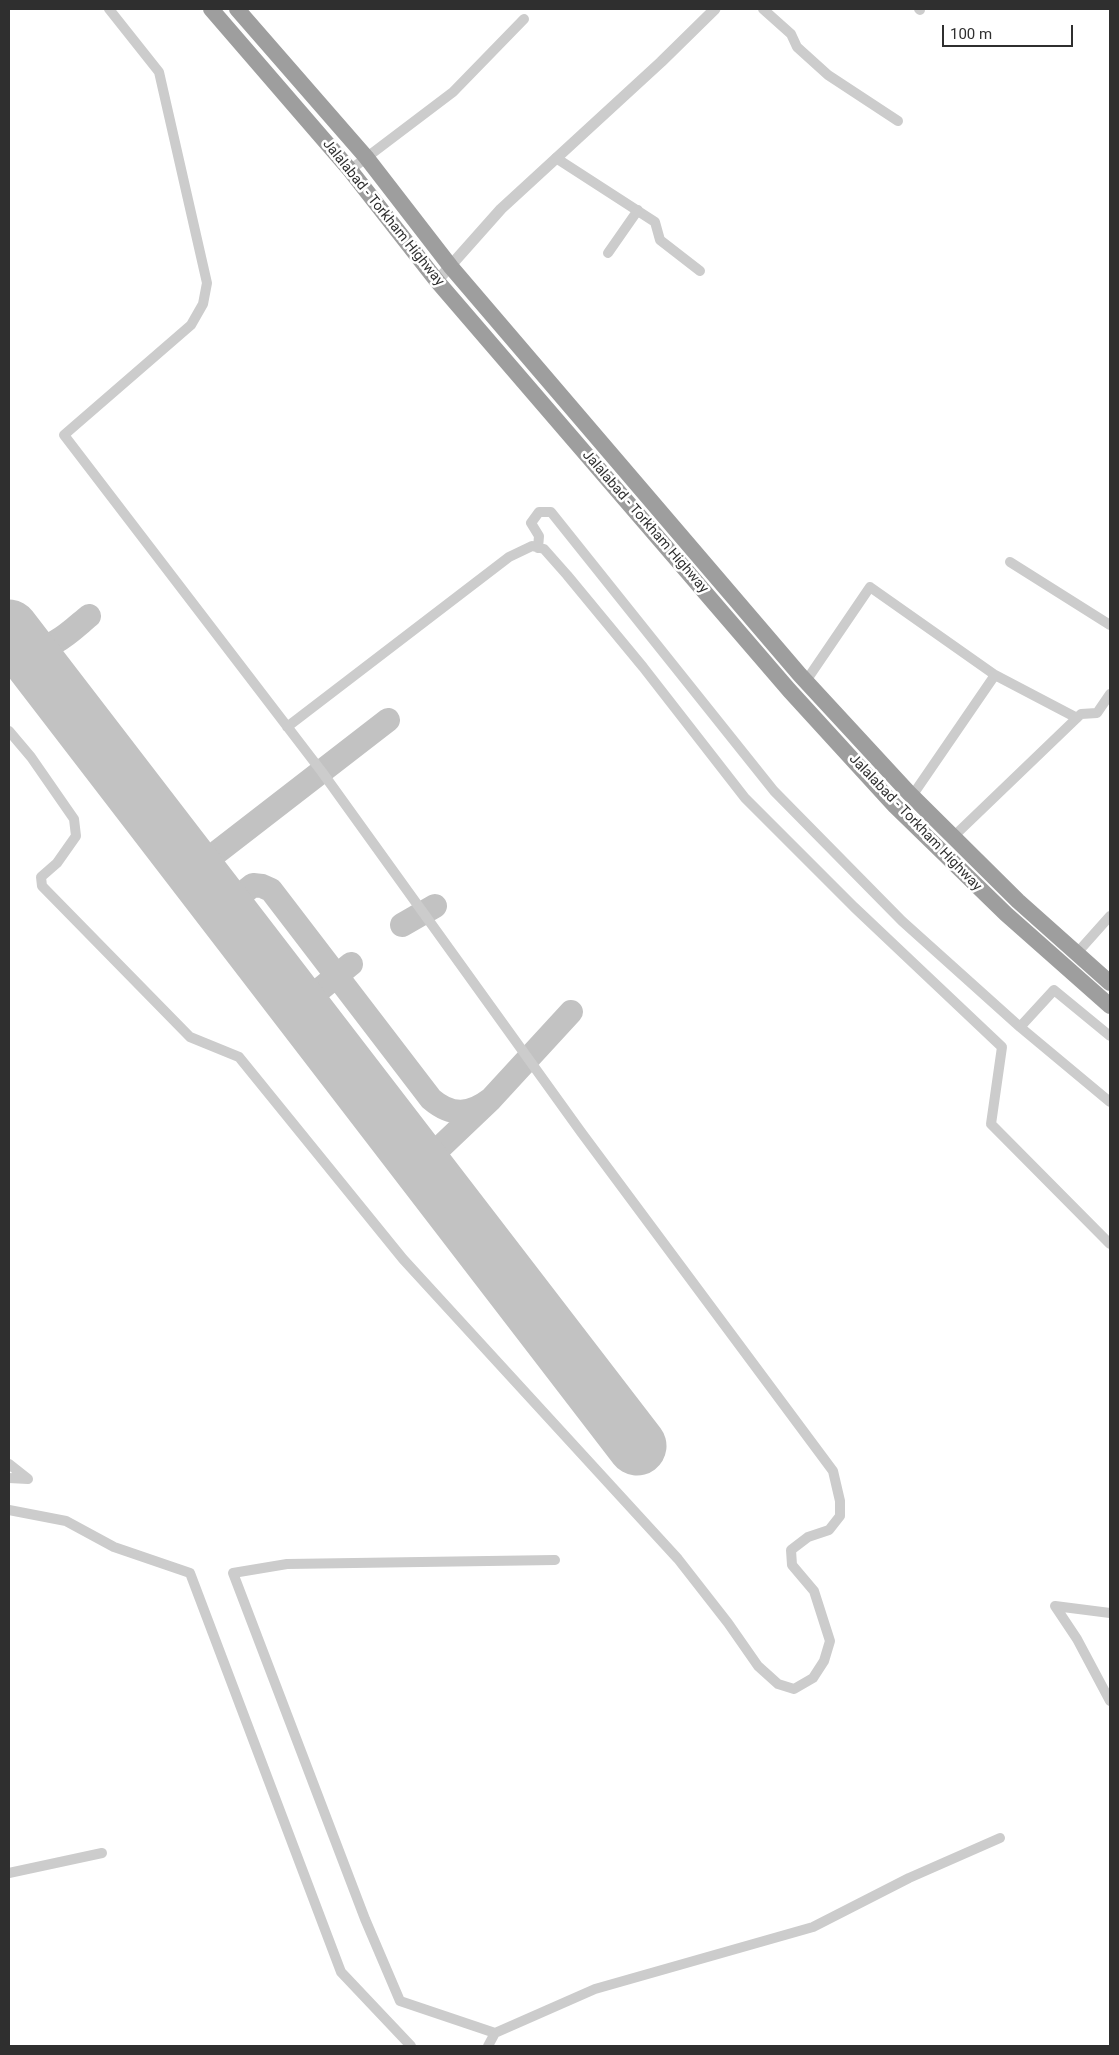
<!DOCTYPE html>
<html>
<head>
<meta charset="utf-8">
<style>
	body { margin:0 }
	#map { position:relative; width:1119px; height:2055px; overflow:hidden; background:#fff; font-family:Roboto,sans-serif }
	canvas { display:block }
	.frame { position:absolute; inset:0; border:10px solid #2f2f2f; pointer-events:none }
	.scale { position:absolute; left:942px; top:25px; width:131px; height:22px; box-sizing:border-box; border:2px solid #2f2f2f; border-top:0; padding-left:6px; font-size:15px; line-height:18px; white-space:nowrap; color:#2f2f2f; -webkit-text-stroke:4px #fff; paint-order:stroke }
</style>
</head>
<body>
<div id="map">
<canvas width="1119" height="2055"></canvas>
<div class="frame"></div>
<div class="scale">100 m</div>
</div>
<script>
const ctx = document.querySelector('canvas').getContext('2d');
ctx.lineJoin = 'round';
function stroke(path, color, width, dash) { ctx.strokeStyle = color; ctx.lineWidth = width; ctx.lineCap = dash ? 'butt' : 'round'; ctx.setLineDash(dash || []); ctx.stroke(path); }
function write(font, color, halo, rows, align = 'center') {
  ctx.font = font + ' Roboto,sans-serif'; ctx.lineWidth = 5; ctx.setLineDash([]); ctx.textBaseline = 'middle'; ctx.strokeStyle = halo; ctx.fillStyle = color; for (const [text, x, y, turn = 0] of rows) {
    ctx.save(); ctx.translate(x, y); ctx.rotate((+turn || 0) * Math.PI / 180); ctx.textAlign = isNaN(turn) ? turn : align; if (halo) ctx.strokeText(text, 0, 0); ctx.fillText(text, 0, 0); ctx.restore();
  }
}
stroke(new Path2D(`
	M 9,630 C 15,635 21,642 28,645 C 49,655 74,628 89,616
	M 53,644 C 38,668 49,677 63,698
	M 180,853 C 189,861 195,865 207,860 L 388,720
	M 206,888 C 200,876 198,870 207,860
	M 224,908 L 253,885 L 262,886 L 271,890 L 431,1099 C 452,1117 470,1115 491,1099
	M 402,925 L 435,906
	M 291,998 L 307,1000 L 351,964
	M 307,1000 L 306,1013 L 313,1025
	M 414,1157 L 423,1159 L 429,1158 L 491,1099 L 571,1012
	M 432,1181 L 428,1166 L 432,1156`), '#c2c2c2', 24);
stroke(new Path2D(`
	M 9,629 L 637,1446`), '#c2c2c2', 59);
stroke(new Path2D(`
	M 763,9 L 791,34 L 797,47 L 828,75 L 898,121
	M 919,9 L 920,10
	M 556,158 L 655,222 L 660,240 L 700,271
	M 350,170 L 453,92 L 524,19
	M 608,253 L 638,210
	M 538,548 L 539,536 L 531,523 L 539,512 L 551,512 L 774,791 L 902,921 L 1020,1027 L 1054,990 L 1110,1036
	M 1010,562 L 1110,625
	M 806,681 L 870,587 L 995,675 L 1077,718
	M 287,727 L 509,557 L 532,546 L 544,549 L 567,575 L 643,667 L 745,798 L 854,907 L 1002,1047 L 991,1124 L 1110,1244
	M 9,731 L 31,757 L 74,819 L 76,836 L 57,863 L 41,877 L 42,886 L 190,1037 L 239,1057 L 403,1259 L 678,1559 L 728,1623 L 758,1666 L 778,1684 L 794,1689 L 813,1678 L 824,1661 L 830,1641 L 814,1591 L 792,1565 L 791,1550 L 808,1537 L 829,1530 L 840,1516 L 840,1501 L 833,1471 L 581,1132 L 322,772 L 64,435 L 191,325 L 203,304 L 207,283 L 159,72 L 109,9
	M 912,796 L 995,675
	M 953,837 L 1081,714 L 1097,713 L 1110,694
	M 1077,953 L 1110,916
	M 1020,1027 L 1110,1102
	M 9,1464 L 28,1479
	M 9,1478 L 28,1479
	M 9,1510 L 66,1521 L 114,1547 L 190,1573 L 341,1972 L 411,2046
	M 1110,1613 L 1055,1606 L 1077,1639 L 1110,1701
	M 9,1873 L 102,1853
	M 495,2033 L 595,1989 L 813,1927 L 909,1878 L 1000,1838
	M 488,2046 L 495,2033 L 400,2001 L 365,1919 L 233,1573 L 287,1564 L 555,1560`), '#ccc', 10);
stroke(new Path2D(`
	M 437,281 L 501,209 L 661,62 L 715,9`), '#ccc', 11);
stroke(new Path2D(`
	M 211,9 L 350,170 L 437,281 L 789,690 L 895,806 L 1006,914 L 1110,1006
	M 237,9 L 366,157 L 451,267 L 800,675 L 909,793 L 1018,901 L 1110,983`), '#9e9e9e', 16);
write('14px', '#2f2f2f', '#fff', [
	["Jalalabad - Torkham Highway",383,213,51],
	["Jalalabad - Torkham Highway",645,522,49],
	["Jalalabad - Torkham Highway",915,823,46]
]);
</script>
</body>
</html>
